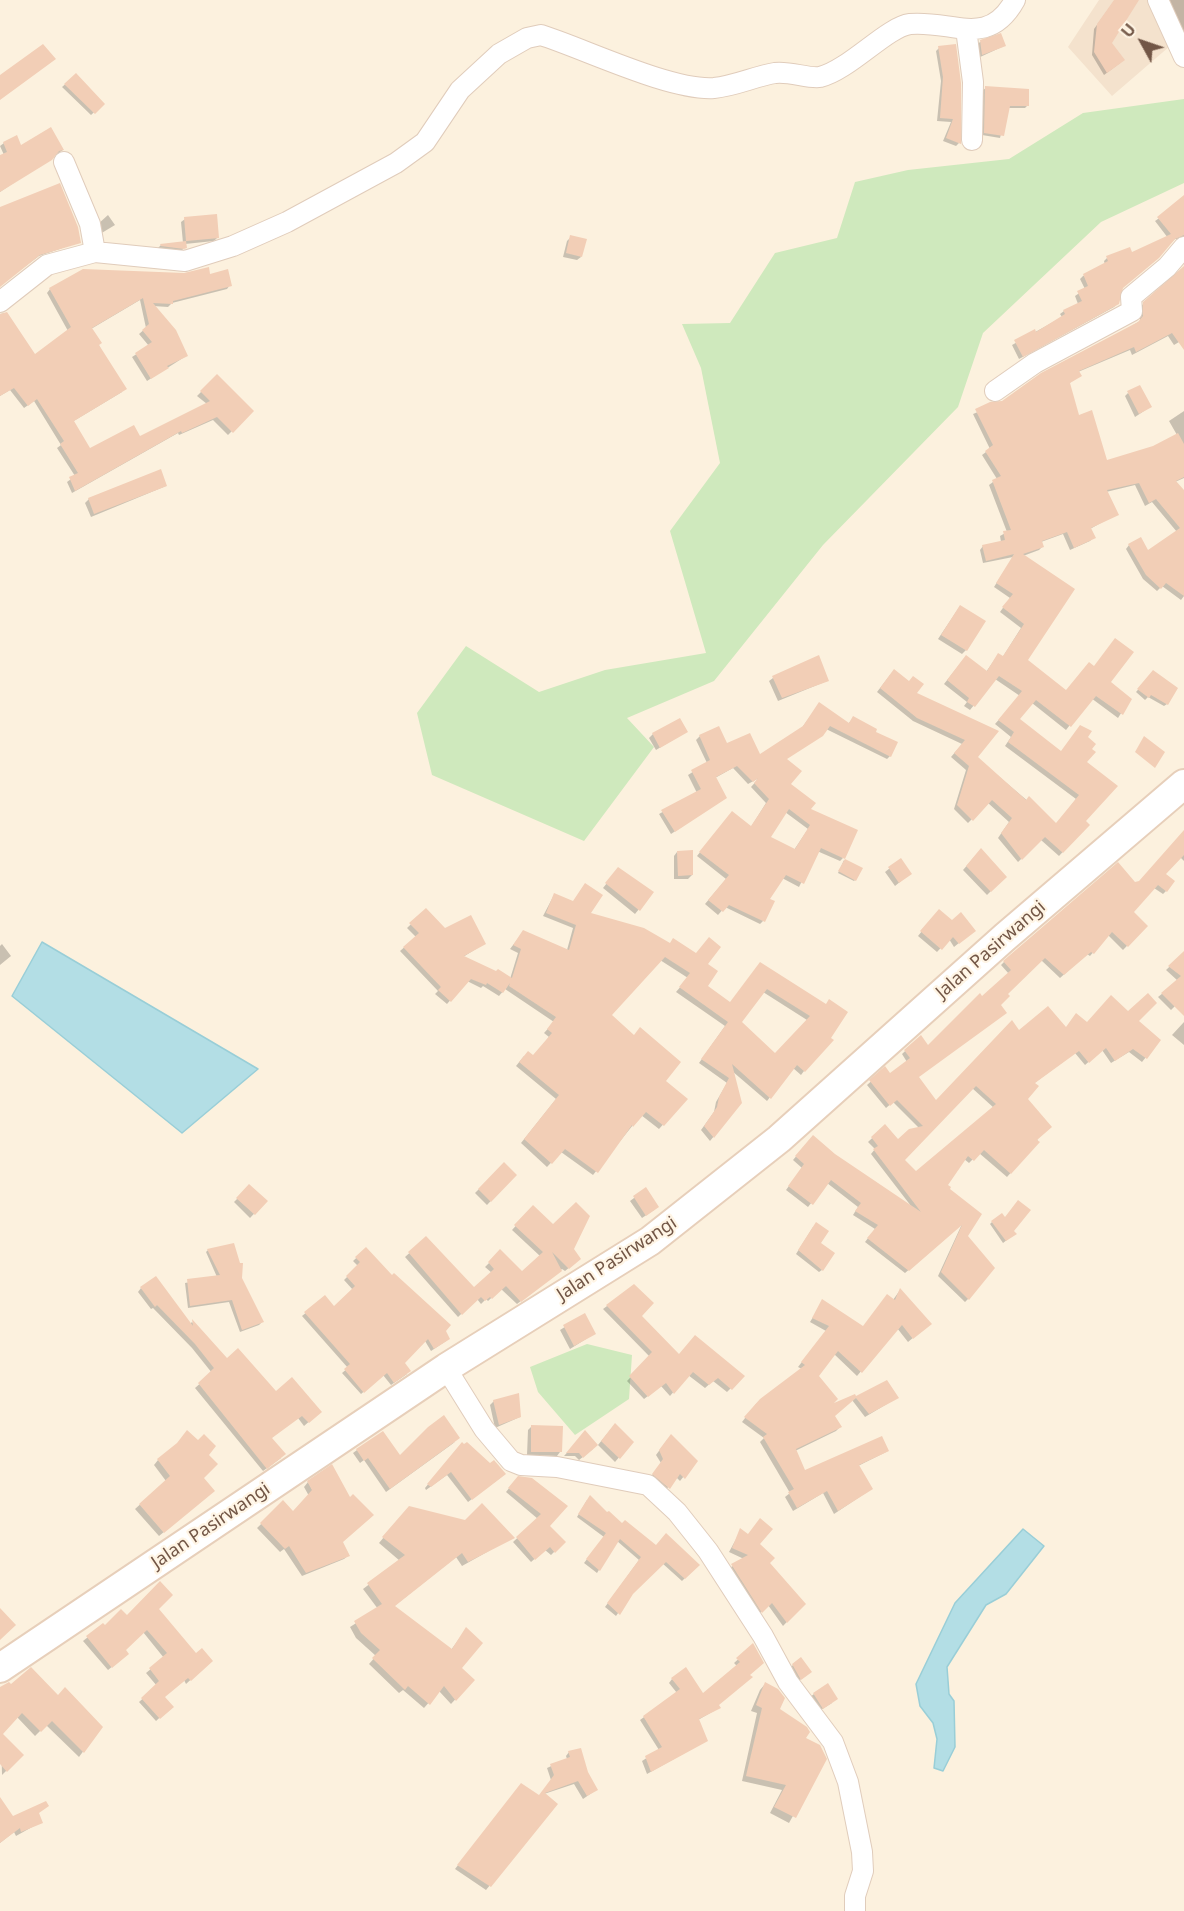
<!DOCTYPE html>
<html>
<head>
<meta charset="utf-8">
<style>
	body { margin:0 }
	#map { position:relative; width:1184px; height:1911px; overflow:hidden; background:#fcf1de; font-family:"Noto Sans",sans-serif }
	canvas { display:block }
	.north { position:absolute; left:1112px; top:12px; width:60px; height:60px; -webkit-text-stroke:4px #fff5e5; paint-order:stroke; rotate:310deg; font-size:16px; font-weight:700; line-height:24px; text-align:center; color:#725646 }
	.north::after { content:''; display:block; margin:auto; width:21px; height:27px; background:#725646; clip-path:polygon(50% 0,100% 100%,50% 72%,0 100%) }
</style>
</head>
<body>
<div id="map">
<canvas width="1184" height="1911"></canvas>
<div class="north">U</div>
</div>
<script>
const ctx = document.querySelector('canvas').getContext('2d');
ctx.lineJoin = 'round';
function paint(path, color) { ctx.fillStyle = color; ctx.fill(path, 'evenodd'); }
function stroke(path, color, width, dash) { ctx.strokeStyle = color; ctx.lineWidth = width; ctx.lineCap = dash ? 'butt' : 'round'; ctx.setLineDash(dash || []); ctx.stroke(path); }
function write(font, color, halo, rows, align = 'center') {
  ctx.font = font + ' "Noto Sans",sans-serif'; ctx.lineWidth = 4.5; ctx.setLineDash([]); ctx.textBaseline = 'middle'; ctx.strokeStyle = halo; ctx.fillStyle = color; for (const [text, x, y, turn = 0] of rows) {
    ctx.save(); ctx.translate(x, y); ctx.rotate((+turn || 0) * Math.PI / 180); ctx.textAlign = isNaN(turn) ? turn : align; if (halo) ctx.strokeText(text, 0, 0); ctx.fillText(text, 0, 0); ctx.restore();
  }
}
paint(new Path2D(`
	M 1099,0 L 1184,0 L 1184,64 L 1170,46 L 1112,96 L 1068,47 Z`), '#f4e2cd');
paint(new Path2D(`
	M 1184,99 L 1184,183 L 1101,222 L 983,333 L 958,407 L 823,545 L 714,681 L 627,718 L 654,747 L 584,841 L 432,775 L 417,713 L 466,646 L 539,692 L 605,670 L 706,653 L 670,531 L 720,463 L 701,368 L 682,324 L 730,323 L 775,253 L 837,238 L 855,182 L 908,170 L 1009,159 L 1083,113 Z
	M 587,1344 L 632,1355 L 629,1399 L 575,1435 L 538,1392 L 530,1367 Z`), '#cfe9bd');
const water = new Path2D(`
	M 42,942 L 258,1069 L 182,1133 L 12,996 Z
	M 1023,1529 L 1044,1546 L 1006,1594 L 986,1605 L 947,1667 L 949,1694 L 954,1701 L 955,1747 L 943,1771 L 934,1768 L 937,1739 L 933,1723 L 920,1706 L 916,1684 L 955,1603 Z`);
paint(water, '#b3dee5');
stroke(water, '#99ced7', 1.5);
paint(new Path2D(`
	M 1115,0 L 1138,0 L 1110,43 L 1120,63 L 1104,75 L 1092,55 L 1094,29 Z
	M 1167,0 L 1184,0 L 1184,37 Z
	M 980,42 L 1004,46 L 978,58 L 977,45 Z
	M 939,48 L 959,143 L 956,146 L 943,141 L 951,122 L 937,121 L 941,81 L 936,51 Z
	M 76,75 L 103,104 L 91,115 L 62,87 Z
	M 986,88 L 1027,106 L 1025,108 L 1008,108 L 1000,138 L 982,135 L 983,90 Z
	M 4,143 L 21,147 L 63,150 L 0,192 L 0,157 L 4,155 L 0,146 Z
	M 1184,201 L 1184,240 L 1175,239 L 1121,288 L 1118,303 L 1114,307 L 1019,359 L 1012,345 L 1062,317 L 1060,314 L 1064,311 L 1078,304 L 1075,296 L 1085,289 L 1080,279 L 1083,276 L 1105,265 L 1104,261 L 1107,258 L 1131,254 L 1168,238 L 1155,221 Z
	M 0,209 L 80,242 L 39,256 L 0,285 Z
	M 108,215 L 115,225 L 100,234 L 98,224 Z
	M 185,219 L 218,237 L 214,241 L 185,244 L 182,251 L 157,249 L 161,245 L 183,243 L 181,222 Z
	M 571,237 L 581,257 L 577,260 L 563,257 L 567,241 Z
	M 1184,267 L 1184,339 L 1174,345 L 1168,336 L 1132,355 L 1130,350 L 1078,372 L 1080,376 L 1068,384 L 1078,417 L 1106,461 L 1154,447 L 1177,435 L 1169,421 L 1184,411 L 1184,478 L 1175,482 L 1184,493 L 1184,596 L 1181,600 L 1162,586 L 1157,591 L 1143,579 L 1126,549 L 1129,545 L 1147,552 L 1177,532 L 1152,502 L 1145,506 L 1135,485 L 1106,492 L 1117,514 L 1090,529 L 1094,537 L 1090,541 L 1070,550 L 1063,534 L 1041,542 L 1042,547 L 1039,550 L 1023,556 L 1026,661 L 1066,692 L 1108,683 L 1130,699 L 1118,718 L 1091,698 L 1066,730 L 1032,703 L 1018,719 L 1060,753 L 1086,737 L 1084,821 L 1088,825 L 1059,856 L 1041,840 L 1018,862 L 998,838 L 1009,822 L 988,803 L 968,823 L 954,809 L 966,770 L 951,757 L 962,744 L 913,721 L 877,692 L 890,675 L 915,693 L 996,731 L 976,757 L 1056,825 L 1076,799 L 1005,746 L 1011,737 L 995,724 L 1020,696 L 995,679 L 970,710 L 964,706 L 967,702 L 944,684 L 963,660 L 986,672 L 995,659 L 1002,658 L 1021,628 L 1000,612 L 1010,598 L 994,587 L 1013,557 L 983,563 L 980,550 L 983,546 L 1001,542 L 1000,536 L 1007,532 L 989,485 L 997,479 L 982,455 L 990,449 L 973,414 L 1002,402 L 1140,321 L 1140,307 Z
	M 209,276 L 230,285 L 227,289 L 172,303 L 168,307 L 153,306 L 186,356 L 147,381 L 132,357 L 149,346 L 139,334 L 146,328 L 140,300 L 91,329 L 122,392 L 72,422 L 90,450 L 139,439 L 207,404 L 197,396 L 217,376 L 252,411 L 228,435 L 213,420 L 179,435 L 178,433 L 72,493 L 67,482 L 75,476 L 57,448 L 61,445 L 34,401 L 24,408 L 10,390 L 0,396 L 0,314 L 6,313 L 35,356 L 68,331 L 47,293 L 50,289 Z
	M 1128,393 L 1150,407 L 1135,417 L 1125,396 Z
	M 166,486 L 91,517 L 85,503 L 89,499 Z
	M 960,606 L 966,650 L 962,654 L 938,639 Z
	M 1154,672 L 1167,704 L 1164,706 L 1148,697 L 1145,700 L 1136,692 Z
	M 773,678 L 827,681 L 778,701 L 769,681 Z
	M 819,704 L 848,724 L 853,718 L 874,732 L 890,756 L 887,759 L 826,729 L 785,759 L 789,785 L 843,858 L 840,861 L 817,851 L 799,887 L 782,878 L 768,900 L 763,921 L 760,924 L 725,907 L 718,915 L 705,904 L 726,879 L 697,856 L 728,817 L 751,827 L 766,803 L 751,787 L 759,778 L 748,784 L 733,768 L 715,778 L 725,798 L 671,834 L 659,814 L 697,793 L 688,775 L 707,763 L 696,740 L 700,736 L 759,756 L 801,729 ZM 785,812 L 808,829 L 794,850 L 768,838 Z
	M 686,732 L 656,750 L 649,738 L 653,734 Z
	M 1184,832 L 1184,861 L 1180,857 L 1164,874 L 1166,891 L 1163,894 L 1154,888 L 1131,913 L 1146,926 L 1123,950 L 1108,935 L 1090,956 L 1087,954 L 1060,978 L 1041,960 L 917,1077 L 935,1102 L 1019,1032 L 1137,1021 L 1159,1041 L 1142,1062 L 1129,1052 L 1111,1063 L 1102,1050 L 1085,1065 L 1075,1053 L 1033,1084 L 1026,1099 L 1038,1142 L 1007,1177 L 979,1153 L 969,1163 L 964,1159 L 946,1185 L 948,1189 L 980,1214 L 966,1236 L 968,1299 L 965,1302 L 938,1276 L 962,1224 L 905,1273 L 865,1242 L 875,1229 L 853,1215 L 858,1207 L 827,1183 L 808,1207 L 786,1190 L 802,1168 L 793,1160 L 810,1140 L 911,1206 L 871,1154 L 875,1149 L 868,1142 L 885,1126 L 898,1141 L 919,1128 L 893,1102 L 886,1108 L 867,1085 L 885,1069 L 890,1075 L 907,1062 L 902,1054 L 920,1037 L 928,1047 L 1009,974 L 1001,965 L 1004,962 L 1139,883 ZM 972,1088 L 994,1108 L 916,1174 L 903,1160 Z
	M 677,852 L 692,875 L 688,879 L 674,879 L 674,856 Z
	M 977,854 L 1005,877 L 987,895 L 963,870 Z
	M 844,860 L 855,880 L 854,881 L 838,873 Z
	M 900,860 L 906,877 L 895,886 L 885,872 Z
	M 615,873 L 652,893 L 635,914 L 603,888 Z
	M 554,895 L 588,914 L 705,965 L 706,986 L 730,1004 L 757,967 L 825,1005 L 804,1071 L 801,1075 L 793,1068 L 767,1101 L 732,1071 L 741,1103 L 710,1141 L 701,1130 L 714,1112 L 716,1102 L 727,1083 L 699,1063 L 725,1026 L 676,992 L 688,978 L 660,960 L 610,1016 L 664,1081 L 686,1099 L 659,1129 L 641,1115 L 593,1175 L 561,1152 L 547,1167 L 521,1143 L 556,1099 L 516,1066 L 524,1056 L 533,1057 L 549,1037 L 544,1033 L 554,1022 L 505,989 L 499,996 L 483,986 L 481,988 L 467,981 L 447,1004 L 435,994 L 438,991 L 400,951 L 416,937 L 407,928 L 426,910 L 444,930 L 484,944 L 463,957 L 510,979 L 518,953 L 510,949 L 523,932 L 567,950 L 573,928 L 543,916 ZM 763,992 L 807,1020 L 775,1055 L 740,1022 Z
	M 935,915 L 970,934 L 954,947 L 949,939 L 937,952 L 918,936 Z
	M 2,944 L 11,956 L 0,965 L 0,946 Z
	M 1182,955 L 1184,997 L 1171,1010 L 1158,997 L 1178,981 L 1166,970 Z
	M 1184,1022 L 1184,1045 L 1172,1035 Z
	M 504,1164 L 515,1175 L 487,1205 L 475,1193 Z
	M 250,1186 L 266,1201 L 250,1218 L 234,1202 Z
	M 646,1189 L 654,1210 L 642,1218 L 630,1201 Z
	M 533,1207 L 572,1249 L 576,1262 L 565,1271 L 562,1269 L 517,1304 L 501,1289 L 488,1301 L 486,1299 L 481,1304 L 477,1299 L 458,1317 L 405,1257 L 426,1238 L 474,1290 L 492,1273 L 485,1267 L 500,1252 L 522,1273 L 540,1256 L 512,1230 Z
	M 992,1222 L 1013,1231 L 1012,1236 L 1003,1243 L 990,1224 Z
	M 813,1227 L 819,1243 L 822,1270 L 819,1272 L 796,1254 Z
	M 366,1249 L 444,1330 L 446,1341 L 431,1351 L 425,1341 L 403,1363 L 407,1374 L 391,1385 L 383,1375 L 361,1394 L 342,1373 L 348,1368 L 302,1316 L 325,1297 L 334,1309 L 353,1290 L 344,1280 L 358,1266 L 353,1261 Z
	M 208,1250 L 241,1278 L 262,1322 L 259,1325 L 240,1332 L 229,1302 L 188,1308 L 185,1283 L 217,1277 L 206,1252 Z
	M 634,1286 L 640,1316 L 679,1356 L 743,1376 L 727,1392 L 713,1381 L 705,1388 L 688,1375 L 670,1396 L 661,1386 L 644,1399 L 627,1381 L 650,1357 L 603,1309 Z
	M 141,1288 L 190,1324 L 192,1322 L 227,1360 L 276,1393 L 320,1412 L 304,1426 L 298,1418 L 271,1438 L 281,1458 L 263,1471 L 195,1388 L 212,1373 L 192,1348 L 153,1308 L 151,1309 L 138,1292 Z
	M 900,1290 L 926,1327 L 908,1342 L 897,1328 L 857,1376 L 834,1354 L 817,1376 L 828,1408 L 855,1396 L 897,1398 L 865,1417 L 852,1400 L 833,1416 L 840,1427 L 836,1431 L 795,1451 L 805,1472 L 888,1451 L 858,1466 L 867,1492 L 834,1514 L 823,1493 L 793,1511 L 785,1497 L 790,1493 L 760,1442 L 764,1438 L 742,1422 L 756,1404 L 802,1369 L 798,1367 L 826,1331 L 810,1322 L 823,1301 L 863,1327 L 893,1300 Z
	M 584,1315 L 594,1334 L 570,1349 L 560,1330 Z
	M 494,1401 L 520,1417 L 495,1428 L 490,1405 Z
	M 532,1426 L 560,1452 L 557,1456 L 527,1455 L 528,1430 Z
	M 611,1429 L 632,1442 L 615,1462 L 598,1445 Z
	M 585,1433 L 593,1449 L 579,1460 L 575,1456 L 564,1456 Z
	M 667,1440 L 696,1461 L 680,1481 L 676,1477 L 665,1491 L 650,1478 L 661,1463 L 656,1455 Z
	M 455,1442 L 386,1492 L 364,1460 L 360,1463 L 353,1453 L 357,1450 L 400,1457 Z
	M 459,1447 L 500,1478 L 468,1502 L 447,1475 L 426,1490 L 425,1488 Z
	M 206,1455 L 202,1478 L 208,1496 L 159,1536 L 135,1509 L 166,1481 L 154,1465 L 158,1460 Z
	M 532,1479 L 548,1526 L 564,1542 L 551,1555 L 545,1550 L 531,1562 L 513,1542 L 538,1519 L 506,1492 L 514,1482 Z
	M 308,1482 L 349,1555 L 344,1559 L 302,1576 L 284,1549 L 280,1552 L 257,1528 L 283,1503 L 293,1513 L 309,1496 L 304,1487 Z
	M 587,1500 L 656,1547 L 698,1565 L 682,1581 L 662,1563 L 632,1593 L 616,1616 L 605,1607 L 639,1560 L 617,1541 L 597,1573 L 584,1563 L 604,1537 L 577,1517 Z
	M 404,1513 L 512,1538 L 462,1566 L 456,1557 L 393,1607 L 451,1650 L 466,1629 L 460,1668 L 473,1680 L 451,1704 L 439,1691 L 424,1708 L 403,1690 L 399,1693 L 369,1664 L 376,1656 L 356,1638 L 350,1627 L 378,1609 L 363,1589 L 400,1561 L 379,1543 Z
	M 741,1530 L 758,1544 L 768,1563 L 804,1604 L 783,1626 L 768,1605 L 758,1615 L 728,1569 L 744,1559 L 729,1552 Z
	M 157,1609 L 196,1655 L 211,1661 L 186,1684 L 184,1680 L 163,1697 L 171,1707 L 156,1721 L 139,1702 L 157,1686 L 146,1673 L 164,1658 L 143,1632 L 124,1650 L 123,1658 L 108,1670 L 83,1641 L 103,1625 L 104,1627 Z
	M 753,1646 L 718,1705 L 719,1708 L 698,1720 L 706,1741 L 647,1774 L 642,1761 L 659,1750 L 640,1720 L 677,1693 L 669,1683 L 672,1679 L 702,1695 L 737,1666 L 734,1663 Z
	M 793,1665 L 807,1675 L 797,1682 L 789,1669 Z
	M 765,1684 L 778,1710 L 825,1759 L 789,1823 L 770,1813 L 782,1790 L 742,1781 L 757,1713 L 751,1711 L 760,1690 Z
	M 0,1689 L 58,1697 L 101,1727 L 79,1757 L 46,1725 L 35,1736 L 17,1717 L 1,1734 L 22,1755 L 2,1775 Z
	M 814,1694 L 832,1703 L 819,1711 L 810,1697 Z
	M 569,1752 L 586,1772 L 596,1790 L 583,1799 L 574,1784 L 544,1794 L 556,1805 L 486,1890 L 455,1869 L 518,1788 L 539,1797 L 551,1780 L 547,1768 L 567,1759 L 566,1756 Z
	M 0,1800 L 12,1818 L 37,1814 L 41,1822 L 16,1836 L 14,1832 L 0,1843 Z`), '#0003');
paint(new Path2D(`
	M 1114,0 L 1139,0 L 1112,43 L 1125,60 L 1107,73 L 1094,52 L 1097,24 Z
	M 1001,33 L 1006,46 L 982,55 L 980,40 Z
	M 43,44 L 56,59 L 0,100 L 0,75 Z
	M 956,44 L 961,83 L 961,144 L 946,138 L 953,119 L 940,118 L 943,77 L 938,46 Z
	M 76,73 L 105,104 L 95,114 L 64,84 Z
	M 985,86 L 1029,89 L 1029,106 L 1010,106 L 1004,136 L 984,133 Z
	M 51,127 L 64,150 L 59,151 L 52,160 L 0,192 L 0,155 L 7,152 L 3,142 L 17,135 L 21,145 Z
	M 60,183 L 78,227 L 81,243 L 40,255 L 0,287 L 0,207 Z
	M 1184,195 L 1184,235 L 1175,239 L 1159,258 L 1123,288 L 1119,304 L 1023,357 L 1014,340 L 1035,329 L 1036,332 L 1065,314 L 1063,310 L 1082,301 L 1077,291 L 1088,286 L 1083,274 L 1108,261 L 1106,256 L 1130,247 L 1132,252 L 1171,234 L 1157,217 Z
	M 217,214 L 219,238 L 186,241 L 187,248 L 184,249 L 161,246 L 160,244 L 186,241 L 184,217 Z
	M 570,235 L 587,239 L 582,257 L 566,253 Z
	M 1184,266 L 1184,350 L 1172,333 L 1136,352 L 1134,347 L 1079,371 L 1082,376 L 1070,383 L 1079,415 L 1092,410 L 1107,460 L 1153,446 L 1178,433 L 1184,444 L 1184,477 L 1176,481 L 1184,490 L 1184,596 L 1166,583 L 1161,589 L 1146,575 L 1128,544 L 1141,537 L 1148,550 L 1180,528 L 1156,499 L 1149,503 L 1139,483 L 1107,490 L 1119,515 L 1091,528 L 1096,538 L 1074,548 L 1067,532 L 1042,541 L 1044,547 L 1023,554 L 1075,589 L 1028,660 L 1066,690 L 1089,662 L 1094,666 L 1115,638 L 1134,652 L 1111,682 L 1132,699 L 1123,715 L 1096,696 L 1071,727 L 1036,700 L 1020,719 L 1061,751 L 1080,725 L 1092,731 L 1088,737 L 1096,744 L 1092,749 L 1096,752 L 1087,762 L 1118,786 L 1086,821 L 1090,825 L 1063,853 L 1045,837 L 1022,860 L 1001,833 L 1012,818 L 992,800 L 973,821 L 957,805 L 969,766 L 954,753 L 965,740 L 917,718 L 880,688 L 894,669 L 909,681 L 913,676 L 924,684 L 917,693 L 999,731 L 978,757 L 1026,800 L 1029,796 L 1056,823 L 1079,795 L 1008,742 L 1014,732 L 998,720 L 1022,691 L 999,676 L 975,707 L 967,702 L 969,698 L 947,680 L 966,655 L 987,671 L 998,653 L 1003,656 L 1024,624 L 1002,607 L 1013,594 L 996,583 L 1014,554 L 986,561 L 982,545 L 1005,540 L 1003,531 L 1011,530 L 992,480 L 1001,476 L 985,451 L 993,445 L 975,409 L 990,402 L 1002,401 L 1041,373 L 1138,322 L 1143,316 L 1143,302 Z
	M 209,267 L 210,274 L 228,269 L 232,286 L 173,301 L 173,304 L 153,303 L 176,330 L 188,356 L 167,366 L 169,368 L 151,379 L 135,353 L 152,342 L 142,330 L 149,324 L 143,298 L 92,328 L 102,343 L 99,345 L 127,389 L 74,421 L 90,448 L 134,425 L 140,436 L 210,401 L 200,391 L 217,374 L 254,411 L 233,433 L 217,417 L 182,433 L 181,431 L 75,491 L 69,477 L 78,473 L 60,444 L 64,441 L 37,399 L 28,406 L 14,388 L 0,396 L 0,314 L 7,312 L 35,354 L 71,327 L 49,288 L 83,269 L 184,273 Z
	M 1140,385 L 1152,407 L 1139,414 L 1127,391 Z
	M 161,469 L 167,486 L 94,514 L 88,498 Z
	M 960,605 L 986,621 L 967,651 L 941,635 Z
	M 819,655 L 829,681 L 782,698 L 772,676 Z
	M 1153,670 L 1178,688 L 1168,705 L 1151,695 L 1149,698 L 1137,689 Z
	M 819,702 L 849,723 L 853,716 L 877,729 L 876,732 L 898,742 L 891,757 L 830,726 L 823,736 L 787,759 L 802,771 L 791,784 L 816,803 L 811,809 L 858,830 L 845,859 L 821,848 L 804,884 L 786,875 L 770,899 L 775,901 L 765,922 L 729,905 L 723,912 L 708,900 L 729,875 L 699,852 L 732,811 L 751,826 L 769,799 L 754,783 L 758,778 L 753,782 L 737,766 L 716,777 L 727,798 L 675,832 L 661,810 L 701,789 L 691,770 L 710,760 L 699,735 L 719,726 L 727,743 L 750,733 L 760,754 L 803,726 ZM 789,809 L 810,825 L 795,849 L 771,837 Z
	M 680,718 L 688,732 L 660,748 L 652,733 Z
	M 1144,736 L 1165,752 L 1155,768 L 1135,752 Z
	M 1184,830 L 1184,855 L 1166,874 L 1175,881 L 1167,892 L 1158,885 L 1134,912 L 1148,926 L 1128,947 L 1112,932 L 1094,954 L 1091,952 L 1064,975 L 1045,958 L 1008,994 L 1010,996 L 1001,1005 L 1007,1013 L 919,1077 L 936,1100 L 1012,1020 L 1019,1030 L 1048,1006 L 1066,1027 L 1076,1013 L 1087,1022 L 1111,995 L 1128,1011 L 1148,993 L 1157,1003 L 1139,1021 L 1161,1040 L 1147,1059 L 1133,1049 L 1115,1061 L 1106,1048 L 1089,1063 L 1079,1051 L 1035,1083 L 1039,1086 L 1028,1099 L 1052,1127 L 1037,1140 L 1040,1142 L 1011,1174 L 984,1150 L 974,1161 L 968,1156 L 948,1185 L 951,1187 L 950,1189 L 982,1214 L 968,1236 L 995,1268 L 969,1300 L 941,1272 L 962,1225 L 909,1271 L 867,1238 L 878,1225 L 855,1211 L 861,1203 L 831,1180 L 813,1205 L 788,1186 L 804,1164 L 795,1156 L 813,1135 L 835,1154 L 921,1212 L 873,1149 L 878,1146 L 871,1137 L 885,1124 L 898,1139 L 909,1129 L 923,1126 L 897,1100 L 890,1106 L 869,1080 L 885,1066 L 890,1073 L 910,1058 L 904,1050 L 921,1035 L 928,1045 L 980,993 L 982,996 L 1011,970 L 1003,961 L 1118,862 L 1135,882 L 1139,881 ZM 976,1086 L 996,1104 L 916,1171 L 905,1160 Z
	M 981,848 L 1007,877 L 991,892 L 966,866 Z
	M 693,850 L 693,875 L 678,876 L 677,851 Z
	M 901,858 L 912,874 L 899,883 L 888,867 Z
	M 845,859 L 863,868 L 856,881 L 838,871 Z
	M 618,867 L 654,892 L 640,911 L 605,883 Z
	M 585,883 L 603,895 L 591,913 L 644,928 L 670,943 L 673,938 L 696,953 L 709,937 L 721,947 L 708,964 L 718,971 L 708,986 L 730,1002 L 760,962 L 826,1004 L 829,999 L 848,1012 L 831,1038 L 834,1040 L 805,1072 L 797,1065 L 771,1099 L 732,1064 L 742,1103 L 714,1138 L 704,1126 L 717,1107 L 719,1097 L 729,1078 L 701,1059 L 728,1022 L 679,987 L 690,973 L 665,957 L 612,1015 L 634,1035 L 640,1027 L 681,1062 L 666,1081 L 688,1099 L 664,1126 L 646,1112 L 633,1127 L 632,1125 L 598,1173 L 565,1149 L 552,1164 L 524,1139 L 559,1095 L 519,1062 L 528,1051 L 533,1055 L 552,1033 L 547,1029 L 556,1017 L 509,986 L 510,983 L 503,993 L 487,983 L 486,985 L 471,979 L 451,1002 L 438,990 L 441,987 L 403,947 L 419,933 L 409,923 L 426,908 L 445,928 L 471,915 L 486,944 L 464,956 L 496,971 L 498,969 L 512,978 L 521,949 L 513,945 L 523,930 L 569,950 L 576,925 L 546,913 L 554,893 L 573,901 ZM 767,989 L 810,1016 L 775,1053 L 742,1022 Z
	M 939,909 L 952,920 L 961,912 L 976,931 L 959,944 L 953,937 L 942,950 L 920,931 Z
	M 1184,951 L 1184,1016 L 1161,993 L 1181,976 L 1168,966 Z
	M 504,1162 L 517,1175 L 491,1202 L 478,1189 Z
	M 249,1184 L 268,1201 L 255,1215 L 236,1198 Z
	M 646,1187 L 659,1207 L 646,1216 L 633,1196 Z
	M 1018,1200 L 1031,1210 L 1014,1231 L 1017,1234 L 1006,1241 L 991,1221 L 1002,1213 L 1005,1217 Z
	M 576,1202 L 590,1216 L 574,1249 L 581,1259 L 569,1269 L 552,1252 L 562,1271 L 521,1302 L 506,1286 L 492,1299 L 490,1297 L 485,1301 L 481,1297 L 462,1315 L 408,1252 L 426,1236 L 474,1287 L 494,1269 L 488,1262 L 500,1249 L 522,1271 L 543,1252 L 514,1225 L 533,1205 L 553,1224 Z
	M 816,1222 L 829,1231 L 821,1243 L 835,1253 L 823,1271 L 798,1250 Z
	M 234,1243 L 240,1263 L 243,1263 L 242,1278 L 264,1322 L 242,1330 L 232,1300 L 190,1306 L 187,1279 L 220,1275 L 207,1249 Z
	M 366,1247 L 392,1275 L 394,1273 L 451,1325 L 446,1331 L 450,1339 L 434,1349 L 428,1339 L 405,1363 L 411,1371 L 394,1383 L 387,1373 L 364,1393 L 344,1369 L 350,1364 L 304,1312 L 325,1295 L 334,1306 L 355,1286 L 346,1276 L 360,1262 L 355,1257 Z
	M 156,1276 L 193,1326 L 192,1319 L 227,1358 L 238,1348 L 276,1391 L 292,1377 L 322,1412 L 309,1423 L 302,1416 L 272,1438 L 286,1454 L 267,1469 L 198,1383 L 214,1368 L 195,1344 L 157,1305 L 155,1307 L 140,1287 Z
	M 634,1284 L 654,1303 L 642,1316 L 679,1354 L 695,1335 L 745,1376 L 732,1390 L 718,1378 L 709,1385 L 693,1372 L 674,1394 L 666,1383 L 648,1397 L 629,1376 L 652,1352 L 606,1305 Z
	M 900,1288 L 932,1324 L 913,1339 L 902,1325 L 862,1373 L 838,1351 L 819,1376 L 838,1399 L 834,1403 L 855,1394 L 856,1396 L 887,1380 L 899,1398 L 869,1414 L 856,1398 L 835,1416 L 842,1427 L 796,1449 L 805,1470 L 882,1436 L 889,1451 L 859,1465 L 873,1489 L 838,1511 L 827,1491 L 797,1508 L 788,1492 L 794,1489 L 763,1437 L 767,1434 L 744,1417 L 760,1399 L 805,1365 L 801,1362 L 829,1326 L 812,1318 L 822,1299 L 863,1326 L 887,1294 L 895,1300 Z
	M 585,1313 L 596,1334 L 574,1346 L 563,1325 Z
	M 519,1393 L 521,1417 L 499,1425 L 493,1400 Z
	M 444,1415 L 460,1438 L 390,1489 L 368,1458 L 364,1461 L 356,1449 L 383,1431 L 400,1455 L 428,1427 Z
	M 615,1423 L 634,1442 L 620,1459 L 601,1441 Z
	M 531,1425 L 563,1426 L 562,1452 L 531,1452 Z
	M 187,1430 L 198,1440 L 204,1434 L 216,1446 L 209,1455 L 218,1464 L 204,1478 L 215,1491 L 164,1533 L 139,1504 L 170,1476 L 157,1459 L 177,1443 Z
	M 585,1430 L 598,1445 L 583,1458 L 579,1453 L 566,1453 Z
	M 671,1434 L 698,1461 L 685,1479 L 680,1474 L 670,1489 L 652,1474 L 663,1459 L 659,1450 Z
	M 462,1442 L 464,1444 L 467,1442 L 490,1463 L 494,1460 L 506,1474 L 472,1500 L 451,1472 L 431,1487 L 427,1484 Z
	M 332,1464 L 350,1497 L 353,1494 L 374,1515 L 343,1542 L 350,1556 L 306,1573 L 289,1546 L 285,1549 L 260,1523 L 283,1500 L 293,1511 L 312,1490 L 307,1481 Z
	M 518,1476 L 532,1478 L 568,1506 L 550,1526 L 566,1542 L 555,1553 L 550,1547 L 535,1560 L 516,1537 L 541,1514 L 508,1488 Z
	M 590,1495 L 607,1512 L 609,1511 L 622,1523 L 625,1520 L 656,1545 L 666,1533 L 700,1565 L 685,1579 L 666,1562 L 633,1594 L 620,1615 L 607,1603 L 641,1557 L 620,1539 L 600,1571 L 586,1559 L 606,1533 L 578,1514 Z
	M 482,1503 L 515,1538 L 468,1562 L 462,1553 L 395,1606 L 452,1649 L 466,1627 L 483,1643 L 462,1668 L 475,1680 L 456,1701 L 444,1686 L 430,1705 L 408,1686 L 405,1690 L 372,1658 L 380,1650 L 361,1633 L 354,1621 L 382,1604 L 367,1583 L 405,1555 L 382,1537 L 409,1506 L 465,1520 Z
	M 760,1518 L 773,1529 L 760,1544 L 775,1558 L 770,1563 L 806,1604 L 787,1623 L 772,1603 L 762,1613 L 731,1564 L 748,1555 L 732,1548 L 740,1528 L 748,1534 Z
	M 160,1581 L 173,1595 L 159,1609 L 196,1653 L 202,1648 L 213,1661 L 191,1681 L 188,1678 L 165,1697 L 174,1707 L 160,1719 L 141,1698 L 159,1681 L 149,1668 L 167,1653 L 147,1630 L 126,1650 L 129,1654 L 112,1668 L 86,1636 L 103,1623 L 105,1625 L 121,1609 L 127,1615 Z
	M 0,1608 L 16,1625 L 0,1640 Z
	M 753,1643 L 764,1663 L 750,1675 L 753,1677 L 719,1705 L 721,1708 L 699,1719 L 708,1741 L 651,1772 L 645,1756 L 662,1747 L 643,1716 L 680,1689 L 671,1678 L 686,1667 L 703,1693 L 740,1662 L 736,1658 Z
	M 801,1657 L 812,1672 L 801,1680 L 792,1664 Z
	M 31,1667 L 58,1695 L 65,1687 L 103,1727 L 84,1753 L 52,1721 L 41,1732 L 22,1713 L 3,1734 L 24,1755 L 7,1772 L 0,1764 L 0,1687 L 9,1682 L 11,1684 Z
	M 765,1682 L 778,1689 L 785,1698 L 780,1709 L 807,1727 L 810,1732 L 806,1738 L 820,1745 L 827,1759 L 796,1818 L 774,1807 L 786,1785 L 746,1776 L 762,1708 L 756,1705 Z
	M 828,1683 L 838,1699 L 823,1709 L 813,1693 Z
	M 581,1748 L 588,1772 L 598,1790 L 587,1796 L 578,1781 L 545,1793 L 558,1804 L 491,1887 L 457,1865 L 521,1783 L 539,1795 L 554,1775 L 550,1764 L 570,1757 L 568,1751 Z
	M 0,1797 L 13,1816 L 46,1801 L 49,1806 L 39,1813 L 43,1823 L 21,1832 L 20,1828 L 0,1843 Z`), '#f2ceb6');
const street = new Path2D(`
	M 1158,0 L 1184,57
	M 966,29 L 973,82 L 972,140
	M 64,162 L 90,224 L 95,252
	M 0,302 L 47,265 L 95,252 L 185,261 L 233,246 L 287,222 L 396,163 L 425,142 L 460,90 L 499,54 L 527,38 L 541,35 C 585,49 671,91 714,88 C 735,86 756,76 775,73 C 790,71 809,79 820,77 C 849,70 887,27 910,24 C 953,20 988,49 1015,0
	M 995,391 L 1035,363 L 1132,311 L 1131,297 L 1167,267 L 1184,247
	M 446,1368 L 484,1429 L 511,1461 L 521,1465 L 557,1467 L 648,1485 L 677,1512 L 708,1551 L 763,1636 L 788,1682 L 833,1742 L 848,1782 L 862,1852 L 863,1871 L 855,1896 L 855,1911`);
const secondary = new Path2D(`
	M 0,1668 L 446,1368 L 650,1241 L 779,1139 L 1005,937 L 1184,784`);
stroke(street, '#e0ccbb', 22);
stroke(secondary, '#e7cfba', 32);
stroke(street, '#fff', 20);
stroke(secondary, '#fff', 28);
write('18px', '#725646', '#fff5e5', [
	["Jalan Pasirwangi",991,950,-41],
	["Jalan Pasirwangi",617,1259,-33],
	["Jalan Pasirwangi",211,1526,-34]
]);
</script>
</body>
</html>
